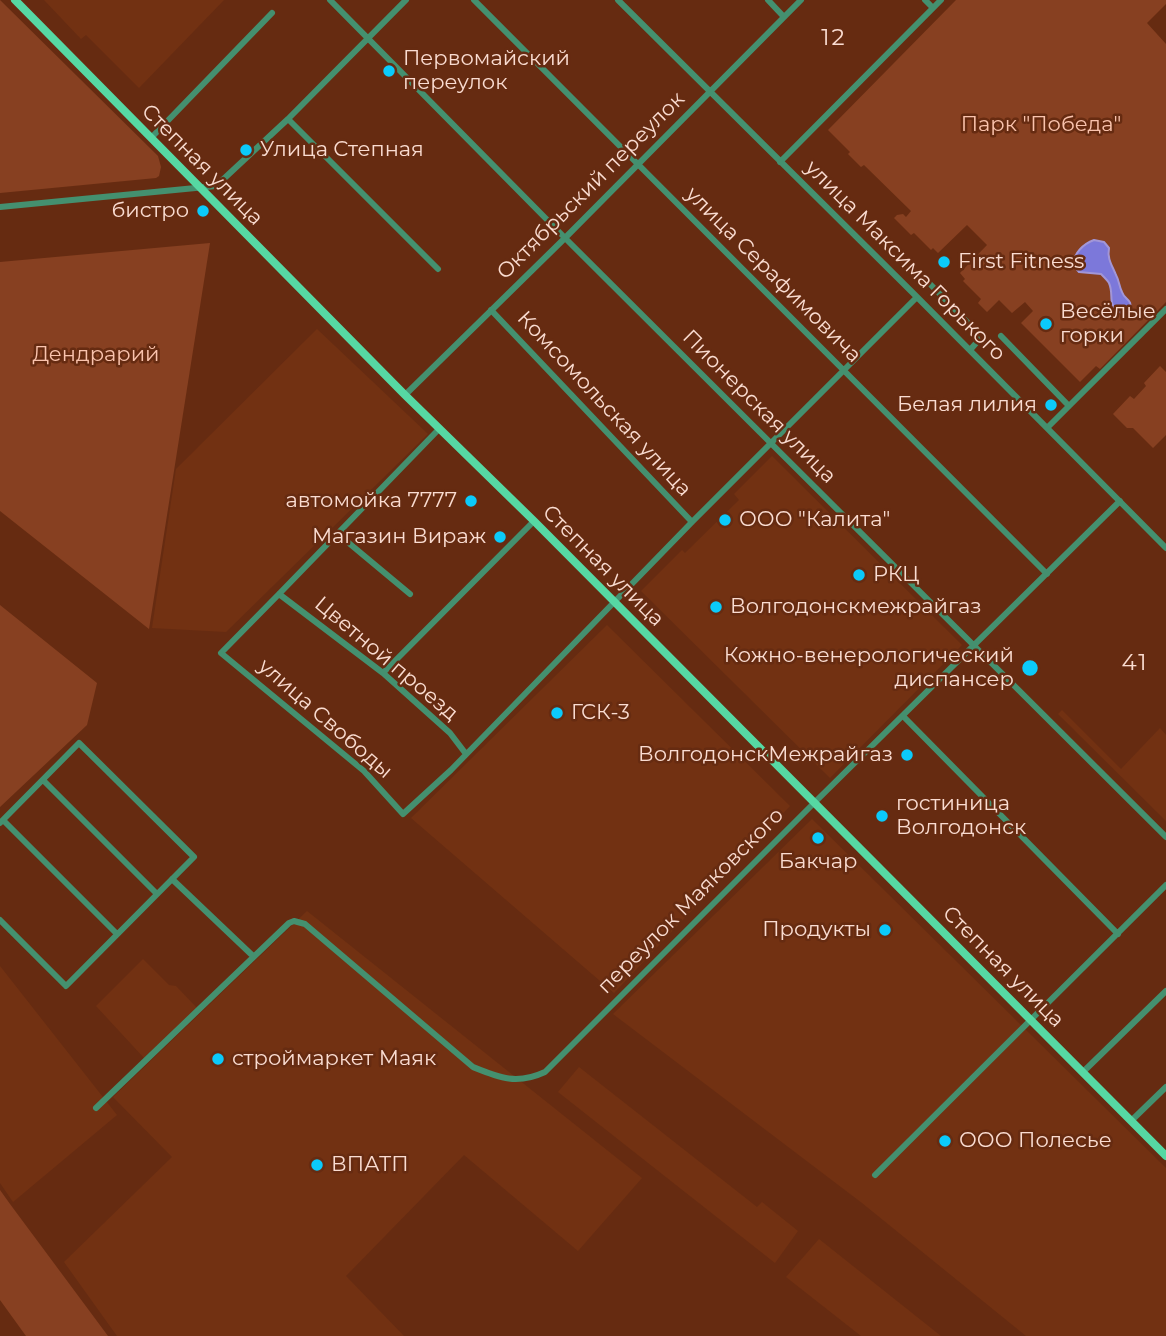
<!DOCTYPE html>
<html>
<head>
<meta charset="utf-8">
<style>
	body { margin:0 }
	canvas { display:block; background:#662b11 }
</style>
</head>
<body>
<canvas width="1166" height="1336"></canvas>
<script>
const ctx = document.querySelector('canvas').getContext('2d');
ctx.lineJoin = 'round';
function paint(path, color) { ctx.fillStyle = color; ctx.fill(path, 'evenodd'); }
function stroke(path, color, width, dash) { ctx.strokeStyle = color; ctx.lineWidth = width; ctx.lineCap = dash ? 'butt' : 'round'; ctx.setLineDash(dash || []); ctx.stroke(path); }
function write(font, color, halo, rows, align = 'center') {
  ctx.font = font + ' Montserrat,sans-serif'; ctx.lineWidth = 5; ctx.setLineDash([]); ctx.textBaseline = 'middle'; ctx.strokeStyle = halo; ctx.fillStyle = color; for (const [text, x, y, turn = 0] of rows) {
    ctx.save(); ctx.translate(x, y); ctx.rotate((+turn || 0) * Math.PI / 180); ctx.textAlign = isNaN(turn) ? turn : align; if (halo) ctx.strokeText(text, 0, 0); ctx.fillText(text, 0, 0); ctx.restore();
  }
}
paint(new Path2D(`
	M 44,0 L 224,0 L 139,88 L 86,35 L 81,39 Z
	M 317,329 L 428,434 L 226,632 L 152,628 L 176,469 Z
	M 772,456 L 962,645 L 830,778 L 641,591 L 682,550 L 685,553 L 739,500 L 734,494 Z
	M 607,625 L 790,806 L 614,993 L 411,818 Z
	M 1062,710 L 1121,769 L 1160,728 L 1166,735 L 1166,821 L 1058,714 Z
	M 812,819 L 1166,1168 L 1166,1336 L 1026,1336 L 862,1203 L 613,1014 Z
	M 307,911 L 642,1178 L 578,1251 L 464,1155 L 346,1276 L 404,1336 L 117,1336 L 64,1262 L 172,1157 L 113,1097 Z
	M 143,959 L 169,985 L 176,986 L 197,1008 L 144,1058 L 96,1006 Z
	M 0,966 L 117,1115 L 13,1202 L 0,1183 Z
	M 579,1067 L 757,1207 L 762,1202 L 798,1231 L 775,1263 L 558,1092 Z
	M 819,1239 L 941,1336 L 861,1336 L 786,1277 Z`), '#723112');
paint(new Path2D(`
	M 0,0 L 158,156 L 161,167 L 159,176 L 156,178 L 0,193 Z
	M 956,0 L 1166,0 L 1166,4 L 1147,23 L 1166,44 L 1166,302 L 1100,369 L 1096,366 L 1080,382 L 1021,323 L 1033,311 L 1025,302 L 1012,313 L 999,300 L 987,312 L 978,303 L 981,299 L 963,281 L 965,279 L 960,273 L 987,245 L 967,225 L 938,253 L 933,248 L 931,250 L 914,233 L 911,235 L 894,218 L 897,215 L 903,214 L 906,217 L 911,211 L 864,165 L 861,167 L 848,154 L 850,152 L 828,130 Z
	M 210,243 L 149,629 L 0,511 L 0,262 Z
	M 1160,366 L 1166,372 L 1166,435 L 1153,448 L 1133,428 L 1127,428 L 1113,414 L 1130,396 L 1134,399 L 1146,386 L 1144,383 Z
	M 0,605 L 97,683 L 87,725 L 0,807 Z
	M 0,1190 L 10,1204 L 108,1336 L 26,1336 L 0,1300 Z`), '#874021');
const water = new Path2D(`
	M 1094,240 L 1104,242 L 1109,248 C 1107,259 1112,265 1116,275 C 1119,280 1119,286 1122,292 C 1125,301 1133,298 1130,311 L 1123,314 C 1105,304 1115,297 1109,283 C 1108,281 1102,275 1101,274 L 1079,272 L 1073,265 C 1074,253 1083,244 1094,240 Z`);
paint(water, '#7c78da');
stroke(water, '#a296d7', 2);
stroke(new Path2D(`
	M 330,0 L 571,244 L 1166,837
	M 474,0 L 1047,574
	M 618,0 L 917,297 L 1166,548
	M 768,0 L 784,17
	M 925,0 L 933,8
	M 288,119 L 438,269
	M 151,138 L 272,13
	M 780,162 L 941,0
	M 0,207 L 216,186 L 288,119 L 406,0
	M 931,285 L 972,327 L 978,341 L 970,350
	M 491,310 L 692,522
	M 1001,336 L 1069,406
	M 405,395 L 565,238 L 801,0
	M 1048,427 L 1166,309
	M 439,429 L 279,594 L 221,653 L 364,771 L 403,814 L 451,770 L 692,522 L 917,297
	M 338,534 L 410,594
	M 279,594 L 383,673 L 450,733 L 466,754
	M 383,673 L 534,521
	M 903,716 L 1118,934
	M 43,780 L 157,894
	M 3,820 L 117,934
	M 0,823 L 79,743 L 194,857 L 66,986 L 0,920
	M 172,879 L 253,956
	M 1083,1072 L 1166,991
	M 96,1108 L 289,923 L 294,921 L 305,924 L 473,1067 C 500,1078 517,1085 545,1072 L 814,803 L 1120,501
	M 1131,1121 L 1166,1087
	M 875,1175 L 1166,885`), '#44906f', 6);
stroke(new Path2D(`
	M 15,0 L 405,395 L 534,521 L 1166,1156`), '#56d8a3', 8);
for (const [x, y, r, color] of [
	[389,71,7,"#0bcafa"],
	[246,150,7,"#0bcafa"],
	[203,211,7,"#0bcafa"],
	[944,262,7,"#0bcafa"],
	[1046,324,7,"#0bcafa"],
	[1051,405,7,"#0bcafa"],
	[471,501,7,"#0bcafa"],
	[725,520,7,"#0bcafa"],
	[500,537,7,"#0bcafa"],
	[859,575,7,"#0bcafa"],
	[716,607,7,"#0bcafa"],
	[1030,668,9,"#0bcafa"],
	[557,713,7,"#0bcafa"],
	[907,755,7,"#0bcafa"],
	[882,816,7,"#0bcafa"],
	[818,838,7,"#0bcafa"],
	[885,930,7,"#0bcafa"],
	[218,1059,7,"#0bcafa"],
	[945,1141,7,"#0bcafa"],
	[317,1165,7,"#0bcafa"]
]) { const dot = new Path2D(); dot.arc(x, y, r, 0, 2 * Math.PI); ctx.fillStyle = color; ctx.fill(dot); stroke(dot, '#662b11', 2.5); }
write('21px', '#fadcd1', '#662b11', [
	["Первомайский",403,59],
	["переулок",403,83],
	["Улица Степная",260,150],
	["бистро",189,211,"right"],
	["First Fitness",958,262],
	["Весёлые",1060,312],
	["горки",1060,336],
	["Белая лилия",1037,405,"right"],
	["автомойка 7777",457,501,"right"],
	["ООО \"Калита\"",739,520],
	["Магазин Вираж",486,537,"right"],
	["РКЦ",873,575],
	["Волгодонскмежрайгаз",730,607],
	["Кожно-венерологический",1014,656,"right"],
	["диспансер",1014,680,"right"],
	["ГСК-3",571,713],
	["ВолгодонскМежрайгаз",893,755,"right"],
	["гостиница",896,804],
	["Волгодонск",896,828],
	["Бакчар",818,862,"center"],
	["Продукты",871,930,"right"],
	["строймаркет Маяк",232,1059],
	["ООО Полесье",959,1141],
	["ВПАТП",331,1165]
], 'left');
write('21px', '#fac3ad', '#662b11', [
	["Парк \"Победа\"",1041,125],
	["Дендрарий",96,355]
]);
write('21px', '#fadcd1', '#662b11', [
	["Степная улица",202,165,45],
	["Октябрьский переулок",591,186,-45],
	["улица Максима Горького",905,261,45],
	["улица Серафимовича",773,275,45],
	["Комсомольская улица",604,404,47],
	["Пионерская улица",759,407,45],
	["Степная улица",603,566,45],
	["Цветной проезд",386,659,40],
	["улица Свободы",325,719,41],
	["переулок Маяковского",691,901,-45],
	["Степная улица",1003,967,45]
]);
ctx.letterSpacing = '2px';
write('23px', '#fadcd1', '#662b11', [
	["12",834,38],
	["41",1135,663]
]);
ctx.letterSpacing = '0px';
</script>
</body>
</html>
